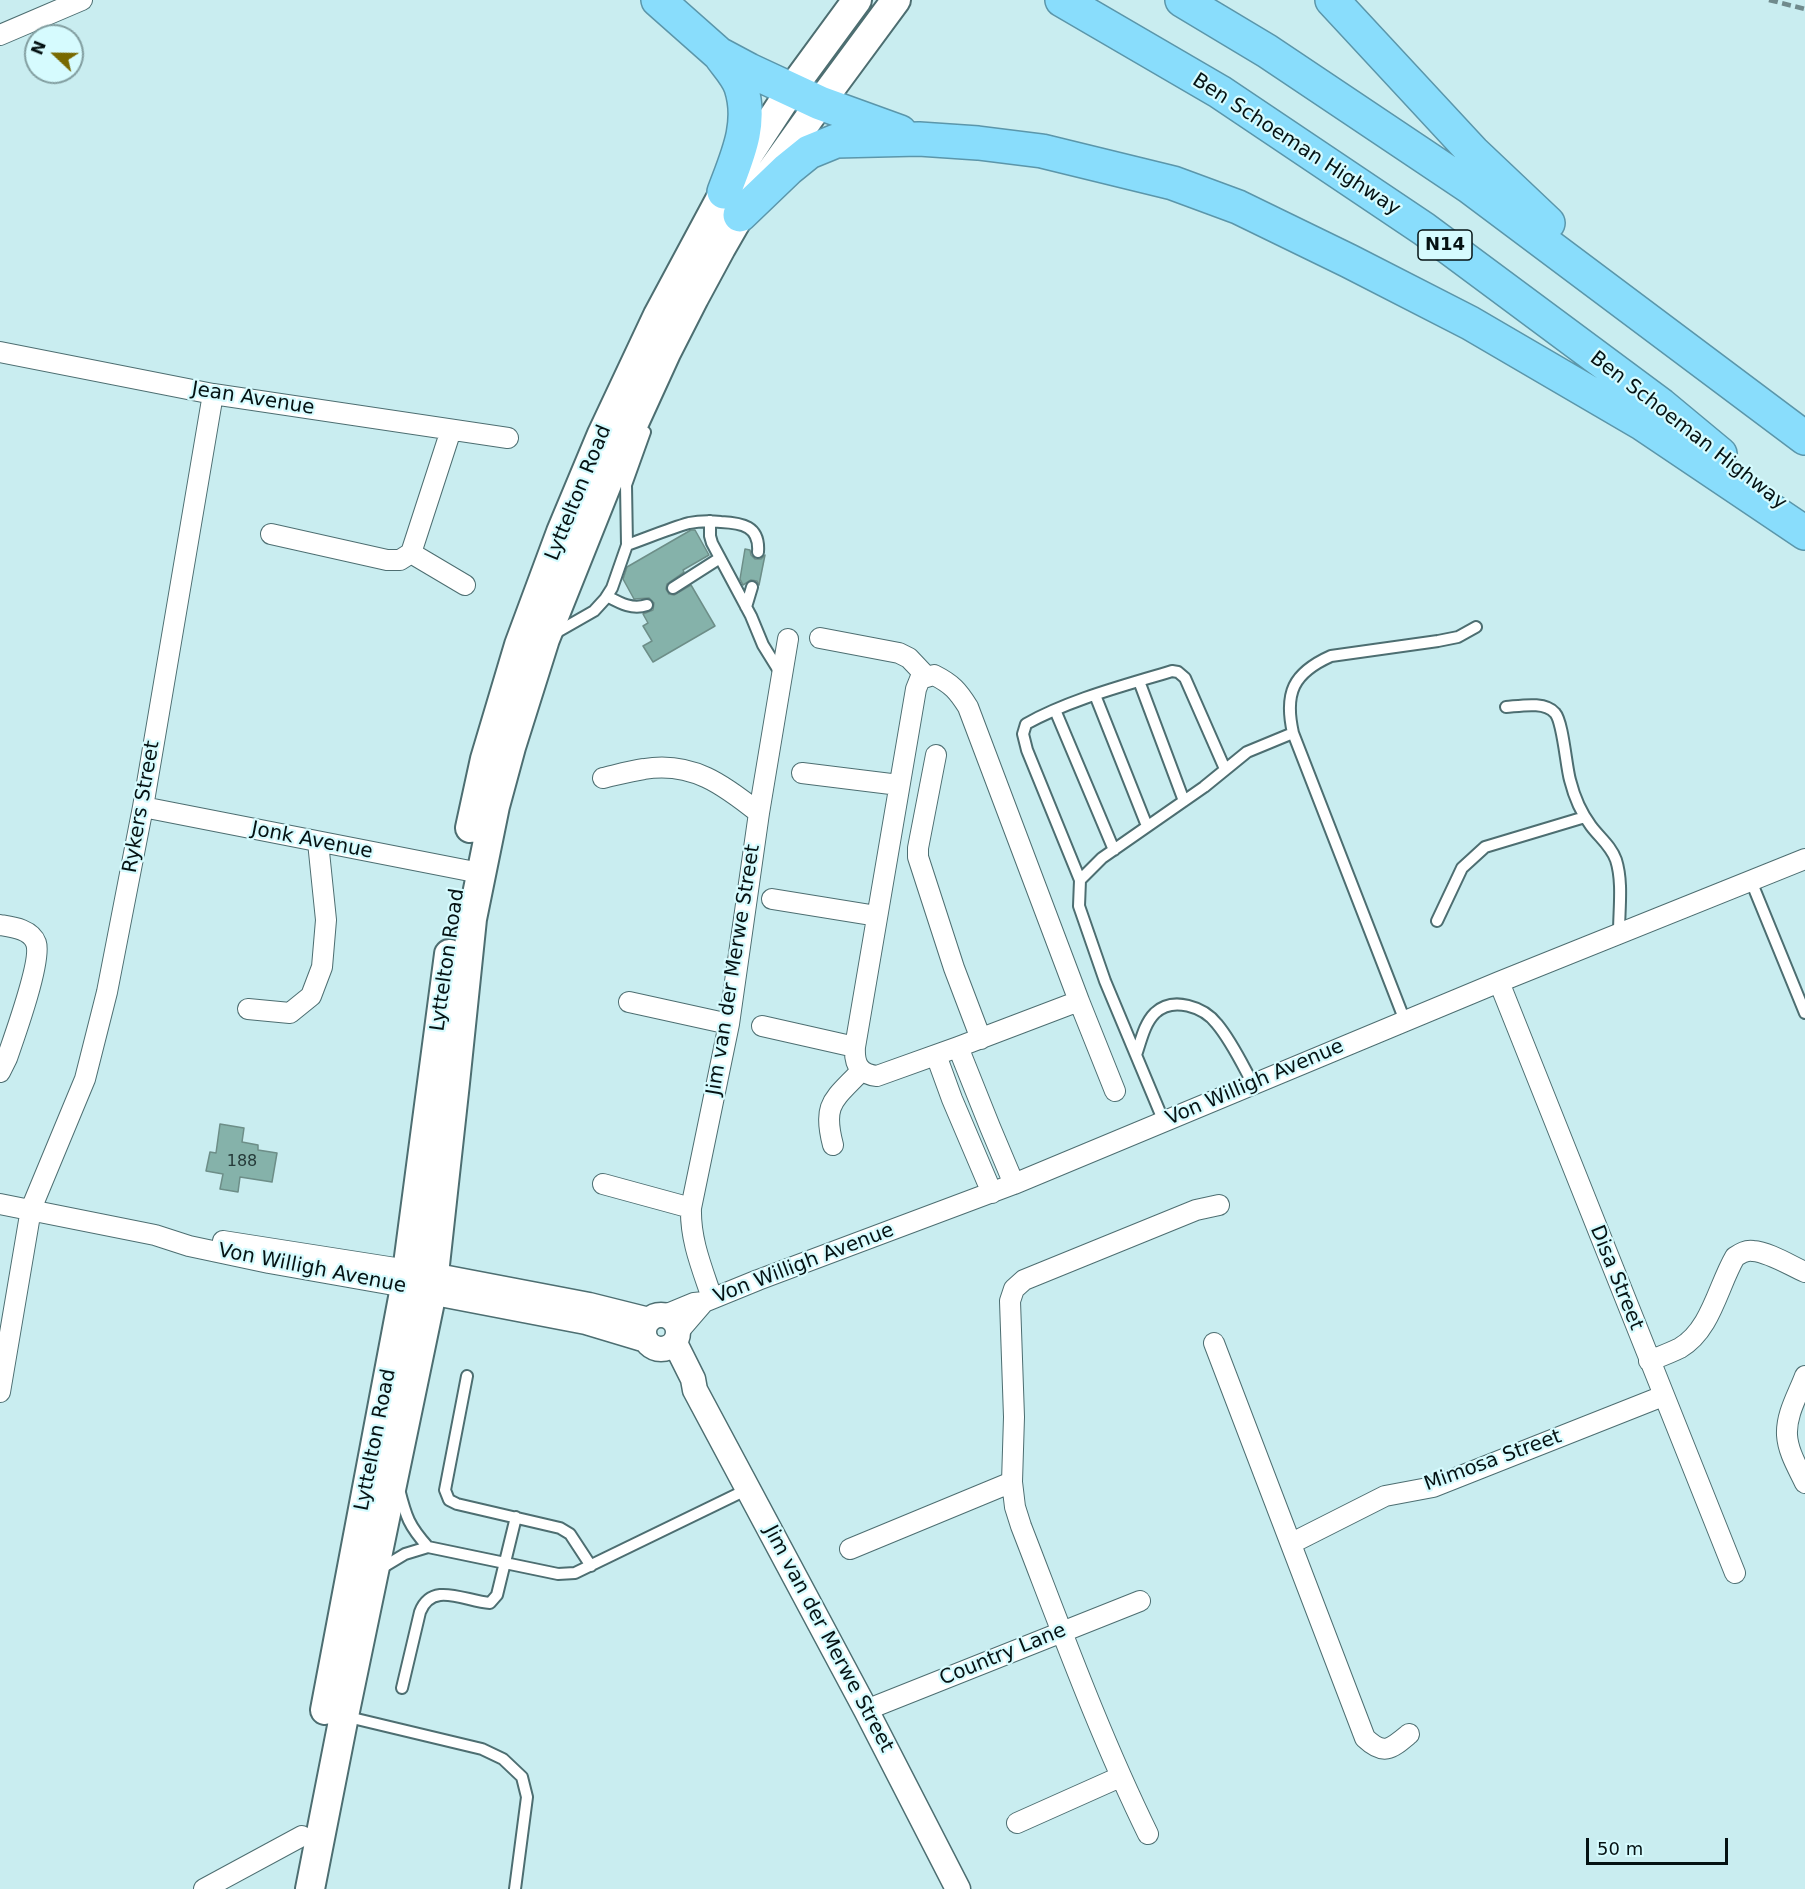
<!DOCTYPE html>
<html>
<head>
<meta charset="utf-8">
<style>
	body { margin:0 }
	#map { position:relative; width:1805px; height:1889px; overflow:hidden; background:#c9edf0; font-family:"DejaVu Sans",sans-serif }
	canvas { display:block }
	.north { position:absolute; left:24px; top:24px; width:60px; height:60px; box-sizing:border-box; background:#d6fbfe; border:2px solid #829ea0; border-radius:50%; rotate:292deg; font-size:16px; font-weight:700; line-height:24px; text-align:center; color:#051213 }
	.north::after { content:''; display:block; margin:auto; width:21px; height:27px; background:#786900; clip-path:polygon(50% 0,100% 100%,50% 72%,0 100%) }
	.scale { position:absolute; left:1586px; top:1838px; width:142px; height:27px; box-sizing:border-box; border:3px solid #051213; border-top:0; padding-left:8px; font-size:18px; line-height:21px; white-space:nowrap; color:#051213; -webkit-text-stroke:4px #d6fbfe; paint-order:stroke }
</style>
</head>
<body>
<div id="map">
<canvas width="1805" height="1889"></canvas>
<div class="north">N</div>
<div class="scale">50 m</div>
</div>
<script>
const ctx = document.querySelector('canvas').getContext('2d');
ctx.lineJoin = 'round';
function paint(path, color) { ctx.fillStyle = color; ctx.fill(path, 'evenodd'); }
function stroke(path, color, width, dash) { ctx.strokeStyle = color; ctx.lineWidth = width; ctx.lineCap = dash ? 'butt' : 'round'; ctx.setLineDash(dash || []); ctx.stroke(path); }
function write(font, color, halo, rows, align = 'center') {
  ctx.font = font + ' "DejaVu Sans",sans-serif'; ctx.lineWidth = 4.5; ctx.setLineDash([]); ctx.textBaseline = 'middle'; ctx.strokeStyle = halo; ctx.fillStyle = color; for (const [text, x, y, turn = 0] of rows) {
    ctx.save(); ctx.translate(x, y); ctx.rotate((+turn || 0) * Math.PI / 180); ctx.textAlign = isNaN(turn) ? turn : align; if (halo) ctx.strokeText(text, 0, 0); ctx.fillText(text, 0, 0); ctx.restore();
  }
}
const building = new Path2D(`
	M 691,530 L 695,530 L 709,555 L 683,570 L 684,572 L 667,584 L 666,589 L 669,594 L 674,595 L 691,585 L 715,626 L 653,662 L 643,646 L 652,641 L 643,626 L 648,623 L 643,614 L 653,610 L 654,603 L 649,598 L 634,599 L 623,579 L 627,567 Z
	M 745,549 L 750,550 L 751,555 L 755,559 L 761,559 L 765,555 L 759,585 L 757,581 L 751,580 L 743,585 L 740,579 Z
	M 220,1124 L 244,1128 L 242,1142 L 258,1145 L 258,1150 L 277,1153 L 272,1182 L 240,1177 L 238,1192 L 220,1189 L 223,1174 L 206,1171 L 210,1152 L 216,1153 Z`);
paint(building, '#85b2aa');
stroke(building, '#6d8e88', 1.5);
const service = new Path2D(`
	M 710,521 L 710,536 L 712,543 L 751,616 L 763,645 L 781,674
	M 627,545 C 647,538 668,529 689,523 C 699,521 711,521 721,522 C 742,523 760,526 758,552
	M 673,588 L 720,558
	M 607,596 C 620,603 632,610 647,605
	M 746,607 L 752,587
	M 552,635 L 594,611 L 605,599 L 612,588 L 627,545 L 626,485 L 645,432
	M 1139,681 L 1184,801
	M 1095,695 L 1147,826
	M 1506,707 C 1520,706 1545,701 1555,713 C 1563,722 1566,766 1570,780 C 1574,796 1582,814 1591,826 C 1600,838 1611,846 1616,860 C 1623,882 1619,909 1619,933
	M 1055,710 L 1114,850
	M 1080,880 L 1027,750 L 1023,734 L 1026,724 C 1071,699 1123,686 1172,671 L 1178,672 L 1185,678 L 1225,769
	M 1751,881 L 1805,1013
	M 1437,921 L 1462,868 L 1485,847 L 1585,817
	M 1405,1021 L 1293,733 C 1284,693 1293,673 1331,656 L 1438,641 L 1458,637 L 1476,627
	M 1136,1055 C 1141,1041 1144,1024 1155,1013 C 1173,996 1204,1007 1217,1024 C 1232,1042 1242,1064 1253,1084
	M 1164,1122 L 1105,981 L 1079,906 L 1080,880 L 1102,858 L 1204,787 L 1247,752 L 1293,733
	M 467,1376 L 445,1490 L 449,1500 L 457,1504 L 560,1528 L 570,1534 L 591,1566
	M 399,1489 C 406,1517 409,1526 428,1547
	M 380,1569 L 405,1554 L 428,1547 L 558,1574 L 575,1573 L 748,1489
	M 402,1688 L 420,1612 C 432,1581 464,1601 490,1603 L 497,1595 L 516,1517
	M 344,1716 L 482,1749 L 503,1759 L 522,1777 L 527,1797 L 515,1889`);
const minor = new Path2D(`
	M 0,35 L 82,0
	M 0,352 L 213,394 L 508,438
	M 271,534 L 387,560 L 400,560 L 411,553 L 451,430
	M 411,553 L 465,585
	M 820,638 L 899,653 L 909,658 L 926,676
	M 934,675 C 952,684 958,691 968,707 L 1079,1001 L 958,1047 L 877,1076 C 859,1074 854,1064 855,1047 L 916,689 L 920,679 Z
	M 936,755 L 918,848 L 918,857 L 954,968 L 981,1039
	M 802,773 L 899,785
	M 603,778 C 616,775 630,771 644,769 C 692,761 724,785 759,813
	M 143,807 L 480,873
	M 772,899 L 877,916
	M 0,925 C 12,927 31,929 36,943 C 42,960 14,1038 7,1058 L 0,1072
	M 1499,982 L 1735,1573
	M 1079,1001 L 1115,1091
	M 629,1002 L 729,1024
	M 248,1009 L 290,1013 L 311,996 L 322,967 L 326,920 L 318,842
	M 762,1026 L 855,1047
	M 958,1047 L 990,1127 L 1014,1184
	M 936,1055 L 952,1099 L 992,1193
	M 833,1145 C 822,1103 834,1100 861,1071
	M 603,1184 L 691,1208
	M 0,1204 L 155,1235 L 189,1246 L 269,1263 L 405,1287
	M 223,1241 L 408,1270
	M 712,1298 C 702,1268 690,1240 691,1208 L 729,1024 L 759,813 L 788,639
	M 665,1315 L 694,1303 L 704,1302 L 758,1280 L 1014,1184 L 1499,982 L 1805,859
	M 679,1331 L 704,1302
	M 1214,1343 L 1365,1738 C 1384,1756 1391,1749 1409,1734
	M 1649,1361 C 1659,1357 1670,1353 1680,1348 C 1711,1330 1718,1286 1735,1257 C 1741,1253 1746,1250 1753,1251 C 1769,1252 1791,1266 1805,1272
	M 1805,1376 C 1798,1395 1786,1414 1787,1435 C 1788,1452 1798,1468 1805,1483
	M 0,1392 L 31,1209 L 85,1079 L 107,992 L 143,807 L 213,394
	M 1292,1543 L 1385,1496 L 1433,1487 L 1663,1396
	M 850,1549 L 1012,1482
	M 866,1710 L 1140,1601
	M 1017,1823 L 1120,1777
	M 1148,1834 C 1099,1734 1061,1629 1021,1526 L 1015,1507 L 1012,1482 L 1014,1417 L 1010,1301 L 1014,1289 L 1024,1280 L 1196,1210 L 1219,1205
	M 204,1889 L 302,1836`);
const tertiary = new Path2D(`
	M 416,1272 L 589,1305 L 649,1320
	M 414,1289 L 586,1322 L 646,1340
	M644 1332a17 17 0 1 1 34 0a17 17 0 1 1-34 0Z
	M 675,1343 L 693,1379 L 695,1390 L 866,1710 L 958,1889`);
const secondary = new Path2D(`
	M 470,828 L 485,759 L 519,645 L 561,532 L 602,434 L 658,315 L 724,192 L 791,90 L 857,0
	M 325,1710 L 405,1287 L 449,954
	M 310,1889 L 344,1716 L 432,1292 L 455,1083 L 472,919 L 495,806 L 511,747 L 545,639 L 613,469 L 666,353 L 694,298 L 721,248 L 740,215 L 820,103 L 896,0`);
const motorway = new Path2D(`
	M 658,0 L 719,54 L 749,70 L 820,103 L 900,132
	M 1062,0 L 1220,92 L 1424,229 L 1661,405 L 1720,454
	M 1182,0 L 1267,51 L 1470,187 L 1805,438
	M 1332,0 L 1473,152 L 1548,223
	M 720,55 C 726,64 737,75 741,87 C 753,124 737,157 724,192
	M 740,215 L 788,169 L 809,152 L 836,141 L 919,139 L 978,143 L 1042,151 L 1173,183 L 1238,207 L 1349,261 L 1470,323 L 1643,424 L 1805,533`);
stroke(service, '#4d6e71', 14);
stroke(minor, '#4d6e71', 22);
stroke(tertiary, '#4d6e71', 27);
stroke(secondary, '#4d6e71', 32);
stroke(motorway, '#5b96aa', 36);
stroke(service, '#fff', 10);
stroke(minor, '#fff', 20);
stroke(tertiary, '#fff', 24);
stroke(secondary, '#fff', 28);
stroke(motorway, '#89ddfc', 33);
stroke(new Path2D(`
	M 1769,0 L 1805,9`), '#708a8c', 4.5, [9, 4.5]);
write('16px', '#253a39', null, [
	["188",242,1162]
]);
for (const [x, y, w] of [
	[1445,245,54]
]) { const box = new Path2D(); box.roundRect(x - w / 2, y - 15, w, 30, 4.5); ctx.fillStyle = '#d6fbfe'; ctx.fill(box); stroke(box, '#051213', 1.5); }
write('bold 18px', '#051213', null, [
	["N14",1445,245]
]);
write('20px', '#051213', '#d6fbfe', [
	["Ben Schoeman Highway",1296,145,33],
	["Jean Avenue",253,399,9],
	["Ben Schoeman Highway",1688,431,38],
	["Lyttelton Road",579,493,-68],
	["Rykers Street",142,807,-80],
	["Jonk Avenue",312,841,11],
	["Lyttelton Road",448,960,-82],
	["Jim van der Merwe Street",734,970,-81],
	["Von Willigh Avenue",1255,1083,-23],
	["Von Willigh Avenue",804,1264,-21],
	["Von Willigh Avenue",312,1269,11],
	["Disa Street",1616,1278,68],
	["Lyttelton Road",376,1440,-79],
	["Mimosa Street",1493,1461,-20],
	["Jim van der Merwe Street",828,1639,62],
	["Country Lane",1003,1655,-22]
]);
</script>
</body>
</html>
